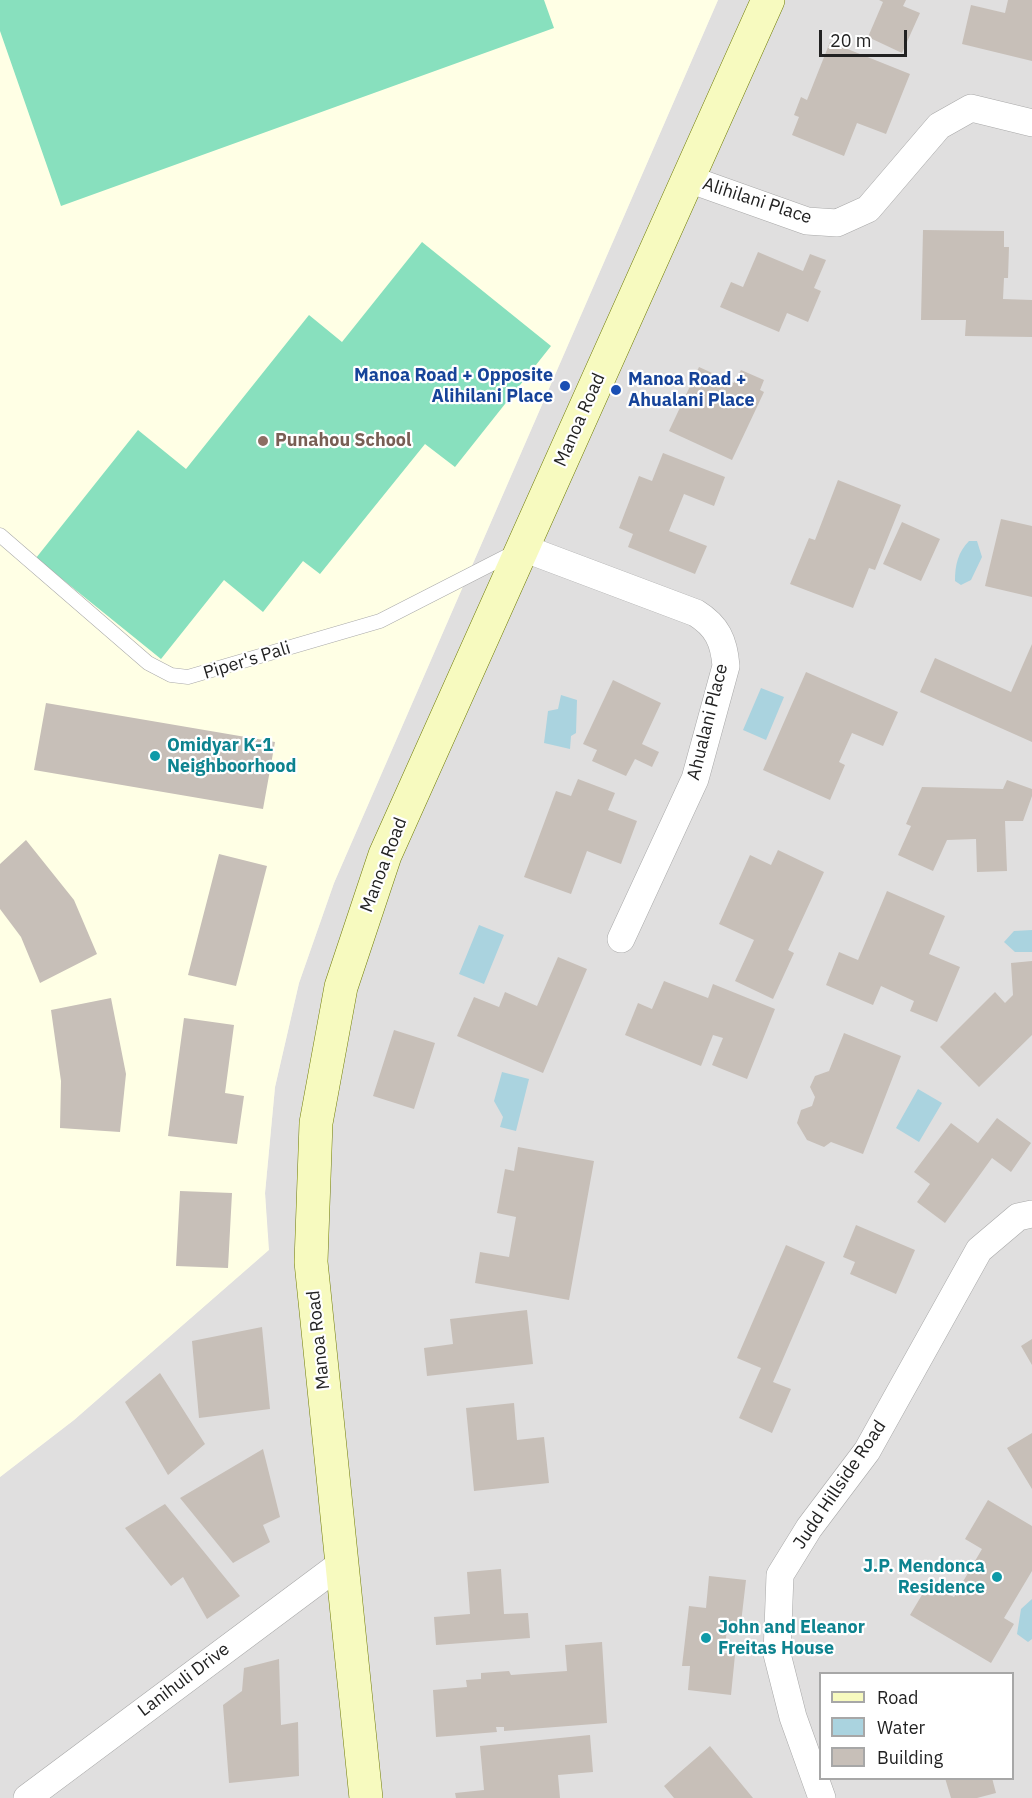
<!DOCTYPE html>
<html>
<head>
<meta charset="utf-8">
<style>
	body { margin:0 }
	#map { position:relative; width:1032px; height:1798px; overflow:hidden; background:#f2efe9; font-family:"IBM Plex Sans",sans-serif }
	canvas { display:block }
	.legend { position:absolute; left:819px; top:1672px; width:195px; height:108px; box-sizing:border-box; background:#fff; border:2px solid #a7a7a7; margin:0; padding:8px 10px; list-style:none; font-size:18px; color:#222 }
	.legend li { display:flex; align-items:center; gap:12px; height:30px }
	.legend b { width:30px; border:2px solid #a7a7a7 }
	.scale { position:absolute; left:819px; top:30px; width:88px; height:27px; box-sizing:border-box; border:3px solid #222; border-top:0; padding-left:8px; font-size:18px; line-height:21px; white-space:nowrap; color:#222; -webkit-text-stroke:4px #fff; paint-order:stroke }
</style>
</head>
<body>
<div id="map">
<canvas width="1032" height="1798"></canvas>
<ul class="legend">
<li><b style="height:8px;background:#f7fabf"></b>Road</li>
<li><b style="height:16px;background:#aad3df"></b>Water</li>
<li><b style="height:16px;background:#c7bfb8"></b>Building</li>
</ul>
<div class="scale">20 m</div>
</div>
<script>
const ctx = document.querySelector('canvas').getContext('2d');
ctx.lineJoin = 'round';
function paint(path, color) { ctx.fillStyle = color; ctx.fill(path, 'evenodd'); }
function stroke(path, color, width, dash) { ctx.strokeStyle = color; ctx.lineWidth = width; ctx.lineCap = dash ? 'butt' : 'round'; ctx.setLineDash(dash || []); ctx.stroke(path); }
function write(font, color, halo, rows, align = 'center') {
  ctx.font = font + ' "IBM Plex Sans",sans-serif'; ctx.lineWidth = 4.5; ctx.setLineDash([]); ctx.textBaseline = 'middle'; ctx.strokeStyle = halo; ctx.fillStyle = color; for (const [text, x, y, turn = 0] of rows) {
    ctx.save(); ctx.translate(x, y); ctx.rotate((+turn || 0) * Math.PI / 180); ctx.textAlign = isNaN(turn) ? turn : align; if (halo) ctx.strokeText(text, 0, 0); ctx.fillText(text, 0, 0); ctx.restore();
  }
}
paint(new Path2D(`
	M 718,0 L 1032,0 L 1032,1798 L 0,1798 L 0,1477 L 74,1420 L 268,1250 L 265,1193 L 275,1087 L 299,983 L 334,883 ZM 820,1674 L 1012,1674 L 1012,1778 L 820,1778 Z`), '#e0dfdf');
paint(new Path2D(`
	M 0,0 L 718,0 L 334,883 L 299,983 L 275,1087 L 265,1193 L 269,1250 L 74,1420 L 0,1477 Z`), '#ffffe5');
paint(new Path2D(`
	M 0,0 L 544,0 L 554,28 L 61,206 L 0,31 Z
	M 422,242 L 551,346 L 455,467 L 425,444 L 320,574 L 303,561 L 263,612 L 224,580 L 161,659 L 36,558 L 138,430 L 186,469 L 309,315 L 342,342 Z`), '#88e0be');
paint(new Path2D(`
	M 969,541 L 977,541 L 982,557 L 971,580 L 961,585 L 955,581 C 955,565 958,552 969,541 Z
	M 761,688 L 784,697 L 766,740 L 743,730 Z
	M 561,695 L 577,700 L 576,733 L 571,736 L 570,749 L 544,743 L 548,711 L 558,709 Z
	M 479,925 L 504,935 L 484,984 L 459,974 Z
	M 1032,930 L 1032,952 L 1015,952 L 1004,942 L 1014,931 Z
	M 502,1072 L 529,1079 L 516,1131 L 500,1127 L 503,1117 L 494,1101 Z
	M 918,1089 L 942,1103 L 919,1142 L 896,1128 Z
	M 1032,1599 L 1032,1639 L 1028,1642 L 1017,1634 L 1021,1609 Z`), '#aad3df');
paint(new Path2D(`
	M 879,0 L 906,0 L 903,6 L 920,13 L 902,53 L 868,37 L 883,2 Z
	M 1008,0 L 1032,0 L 1032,61 L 962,44 L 971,5 L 1005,13 Z
	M 830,42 L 910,74 L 886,134 L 857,123 L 844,156 L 792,135 L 799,117 L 794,115 L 801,97 L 807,100 Z
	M 923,230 L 1004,231 L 1004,247 L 1009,247 L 1008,278 L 1004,278 L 1003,299 L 1032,300 L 1032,337 L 965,336 L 966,320 L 921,320 Z
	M 758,252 L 803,271 L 810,254 L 826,260 L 814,288 L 821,291 L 808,322 L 787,313 L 779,332 L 720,307 L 731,282 L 743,287 Z
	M 699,367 L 734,383 L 741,370 L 764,380 L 760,390 L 764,392 L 732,460 L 669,431 Z
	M 663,453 L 725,477 L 714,506 L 684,494 L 669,531 L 707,546 L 695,574 L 628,547 L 633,534 L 619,528 L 639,476 L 652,481 Z
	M 838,480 L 901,505 L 875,570 L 869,568 L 853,608 L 790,584 L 809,538 L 815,540 Z
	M 1001,519 L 1032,526 L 1032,597 L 985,586 Z
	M 902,522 L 940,539 L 921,581 L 883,564 Z
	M 1032,644 L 1032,742 L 920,692 L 935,658 L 1011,692 Z
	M 806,672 L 898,712 L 883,746 L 852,733 L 839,762 L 845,765 L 830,800 L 763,770 Z
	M 613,680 L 661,703 L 642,744 L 659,752 L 652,767 L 635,759 L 626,776 L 592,761 L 597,750 L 583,744 Z
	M 46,703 L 275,742 L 263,809 L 34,770 Z
	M 578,779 L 615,793 L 608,810 L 637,821 L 621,864 L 587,851 L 571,894 L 524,877 L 556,791 L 571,796 Z
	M 1007,780 L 1032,789 L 1032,796 L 1023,821 L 1005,821 L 1007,871 L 977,872 L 976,839 L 947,840 L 933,871 L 898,855 L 911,826 L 906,824 L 922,787 L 1003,789 Z
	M 26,840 L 74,900 L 97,954 L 40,983 L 21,937 L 0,909 L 0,864 Z
	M 778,850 L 824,872 L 788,950 L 794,953 L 773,999 L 735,981 L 754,940 L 719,924 L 750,855 L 771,865 Z
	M 219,854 L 267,866 L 236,986 L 188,975 Z
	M 887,891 L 945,916 L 929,954 L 960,967 L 937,1022 L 910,1011 L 914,1001 L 881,986 L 873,1005 L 826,985 L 839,952 L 858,960 Z
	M 558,957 L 587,969 L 543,1073 L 457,1036 L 474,997 L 499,1007 L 505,992 L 537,1006 Z
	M 1032,961 L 1032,1035 L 979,1087 L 940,1047 L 995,992 L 1005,1003 L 1013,995 L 1011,963 Z
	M 664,981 L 708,998 L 713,984 L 775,1009 L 747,1079 L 712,1065 L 723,1038 L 713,1035 L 701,1066 L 625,1035 L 638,1003 L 652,1009 Z
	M 111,998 L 126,1074 L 120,1132 L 60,1128 L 61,1081 L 51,1010 Z
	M 184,1018 L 234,1025 L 225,1093 L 244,1096 L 237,1144 L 168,1136 Z
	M 394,1030 L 435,1043 L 414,1109 L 373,1096 Z
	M 844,1033 L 901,1056 L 863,1154 L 831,1142 L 824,1147 L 807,1140 L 797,1123 L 801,1110 L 812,1106 L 815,1097 L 810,1087 L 815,1076 L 829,1071 Z
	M 997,1118 L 1031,1143 L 1011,1172 L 992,1158 L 945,1223 L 917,1202 L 930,1184 L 914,1172 L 951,1123 L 978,1143 Z
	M 518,1147 L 594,1161 L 569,1300 L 475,1283 L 480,1252 L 509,1257 L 516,1217 L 497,1213 L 505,1169 L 514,1171 Z
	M 180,1191 L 232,1193 L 228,1268 L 176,1266 Z
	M 856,1225 L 915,1250 L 896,1294 L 850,1274 L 855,1262 L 843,1257 Z
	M 786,1245 L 825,1262 L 773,1382 L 791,1389 L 772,1433 L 739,1418 L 761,1368 L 737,1358 Z
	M 527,1310 L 533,1364 L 427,1376 L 424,1348 L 453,1344 L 450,1319 Z
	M 262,1327 L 270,1409 L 199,1418 L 192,1341 Z
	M 1032,1339 L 1032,1365 L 1021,1346 Z
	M 160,1373 L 205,1444 L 168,1475 L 125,1402 Z
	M 514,1403 L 517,1440 L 544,1437 L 549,1483 L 474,1491 L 466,1408 Z
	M 1032,1433 L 1032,1489 L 1007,1448 Z
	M 263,1449 L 280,1517 L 263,1525 L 270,1542 L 233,1563 L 180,1498 Z
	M 988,1500 L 1032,1526 L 1032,1571 L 1004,1618 L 1014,1624 L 991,1663 L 910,1615 L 929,1583 L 954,1597 L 982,1549 L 965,1539 Z
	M 165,1504 L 240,1596 L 207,1619 L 183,1577 L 171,1586 L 125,1528 Z
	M 501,1569 L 504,1614 L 528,1613 L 530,1638 L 436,1645 L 434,1617 L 470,1614 L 467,1572 Z
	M 709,1576 L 746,1580 L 741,1623 L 728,1622 L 724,1653 L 735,1655 L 731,1695 L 688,1690 L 690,1666 L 682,1666 L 689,1606 L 706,1608 Z
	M 602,1642 L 607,1723 L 504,1731 L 504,1727 L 496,1727 L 497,1732 L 436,1737 L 433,1690 L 467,1687 L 466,1680 L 481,1679 L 481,1673 L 509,1671 L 511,1675 L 567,1671 L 565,1645 Z
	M 279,1659 L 281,1725 L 298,1722 L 299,1776 L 229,1783 L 223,1705 L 242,1691 L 244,1668 Z
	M 590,1735 L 593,1772 L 558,1775 L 560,1798 L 456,1798 L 455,1793 L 484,1790 L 480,1746 Z
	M 710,1746 L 753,1798 L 674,1798 L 664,1786 Z
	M 945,1778 L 992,1778 L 996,1793 L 977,1798 L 951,1798 Z`), '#c7bfb8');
const lane = new Path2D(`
	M 0,535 L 148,663 L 171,675 L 188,677 L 380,621 L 513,553`);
const street = new Path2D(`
	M 686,178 L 807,221 L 837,223 L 868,209 L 939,126 L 971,108 L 1032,123
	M 523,548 L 696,613 C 717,626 724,641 726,666 L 695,779 L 621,939
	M 27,1798 L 342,1563
	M 822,1798 L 793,1717 L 777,1654 L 780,1575 L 809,1528 L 867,1451 L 979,1250 L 1018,1217 L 1032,1214`);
const secondary = new Path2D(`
	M 366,1798 L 311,1262 L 316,1123 L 341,987 L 385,855 L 768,0`);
stroke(lane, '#a9a9a9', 15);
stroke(street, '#a9a9a9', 28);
stroke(secondary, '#707d05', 34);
stroke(lane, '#fff', 14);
stroke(street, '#fff', 27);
stroke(secondary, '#f7fabf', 33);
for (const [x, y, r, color] of [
	[565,386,6,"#1a4fb4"],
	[616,390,6,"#1a4fb4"],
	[263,441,6,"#8d6e63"],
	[155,756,6,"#0f9aa8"],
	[997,1577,6,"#0f9aa8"],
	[706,1638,6,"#0f9aa8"]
]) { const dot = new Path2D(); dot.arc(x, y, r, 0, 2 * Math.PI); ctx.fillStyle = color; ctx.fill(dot); stroke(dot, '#fff', 2); }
write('18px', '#222', '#fff', [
	["Alihilani Place",757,201,18],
	["Manoa Road",580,420,-66],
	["Piper's Pali",247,661,-17],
	["Ahualani Place",708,722,-76],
	["Manoa Road",384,865,-69],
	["Manoa Road",319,1340,-96],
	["Judd Hillside Road",840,1485,-56],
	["Lanihuli Drive",184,1680,-37]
]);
write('bold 18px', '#164399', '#fff', [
	["Manoa Road + Opposite",553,376],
	["Alihilani Place",553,397],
	["Manoa Road +",628,380,"left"],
	["Ahualani Place",628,401,"left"]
], 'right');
write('bold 18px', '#785e54', '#fff', [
	["Punahou School",275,441]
], 'left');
write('bold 18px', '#0d838f', '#fff', [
	["Omidyar K-1",167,746],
	["Neighboorhood",167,767],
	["J.P. Mendonca",985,1567,"right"],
	["Residence",985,1588,"right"],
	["John and Eleanor",718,1628],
	["Freitas House",718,1649]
], 'left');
</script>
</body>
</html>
